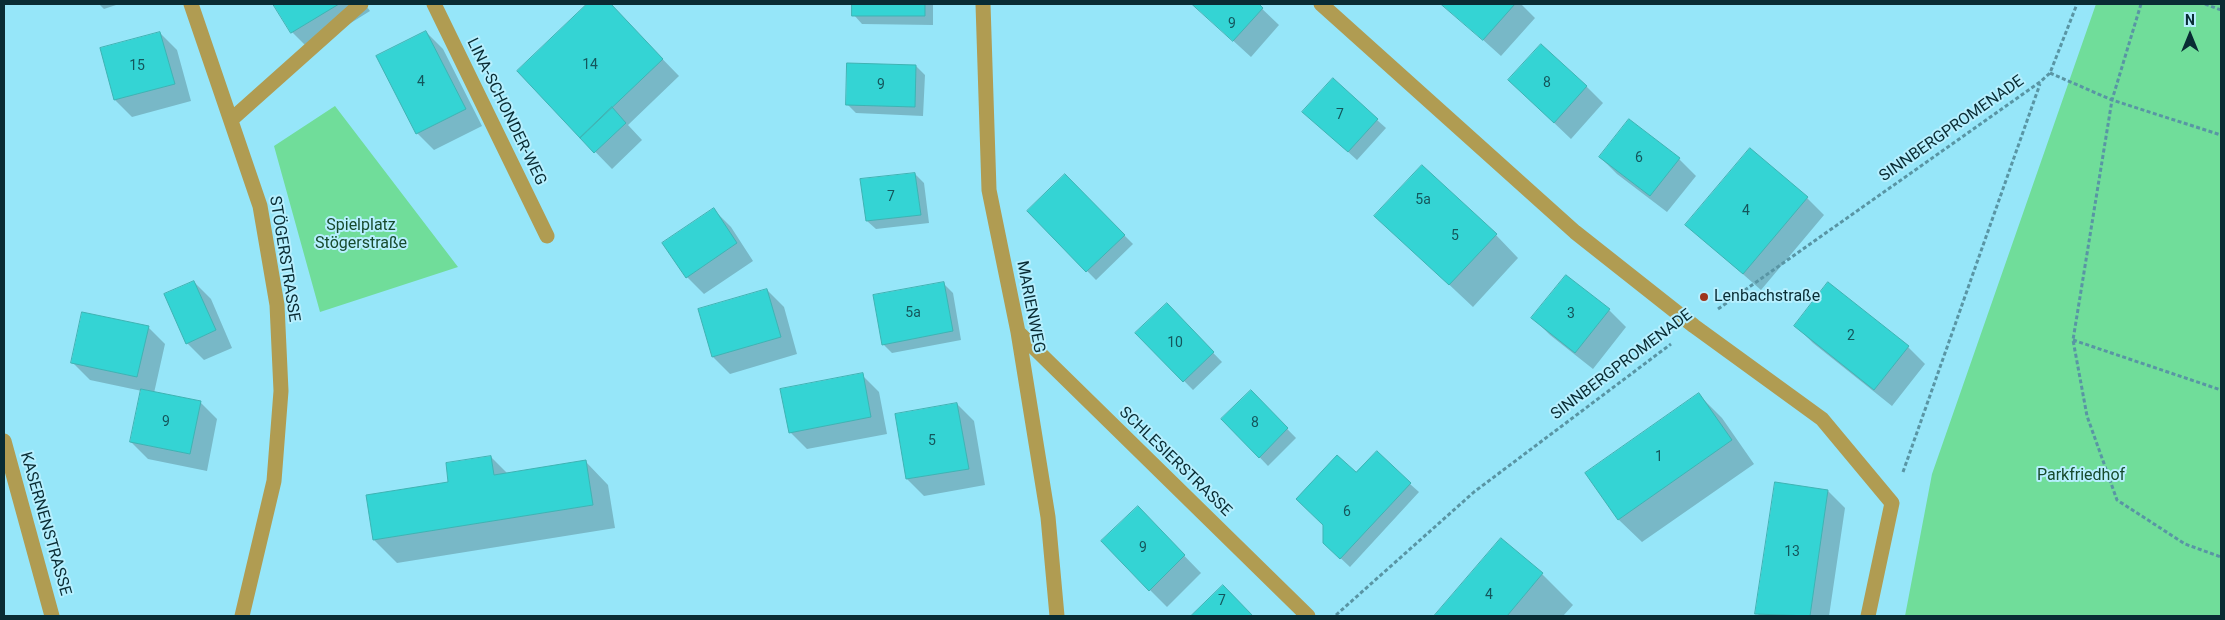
<!DOCTYPE html>
<html>
<head>
<meta charset="utf-8">
<style>
	body { margin:0 }
	#map { position:relative; width:2225px; height:620px; overflow:hidden; background:#96e6f9; font-family:Roboto,sans-serif }
	canvas { display:block }
	.frame { position:absolute; inset:0; border:5px solid #092c34; pointer-events:none }
	.north { position:absolute; left:2165px; top:10px; width:50px; height:50px; -webkit-text-stroke:4px #b6effe; paint-order:stroke; rotate:0deg; font-size:14px; font-weight:700; line-height:20px; text-align:center; color:#092c34 }
	.north::after { content:''; display:block; margin:auto; width:18px; height:22px; background:#092c34; clip-path:polygon(50% 0,100% 100%,50% 72%,0 100%) }
</style>
</head>
<body>
<div id="map">
<canvas width="2225" height="620"></canvas>
<div class="frame"></div>
<div class="north">N</div>
</div>
<script>
const ctx = document.querySelector('canvas').getContext('2d');
ctx.lineJoin = 'round';
function paint(path, color) { ctx.fillStyle = color; ctx.fill(path, 'evenodd'); }
function stroke(path, color, width, dash) { ctx.strokeStyle = color; ctx.lineWidth = width; ctx.lineCap = dash ? 'butt' : 'round'; ctx.setLineDash(dash || []); ctx.stroke(path); }
function write(font, color, halo, rows, align = 'center') {
  ctx.font = font + ' Roboto,sans-serif'; ctx.lineWidth = 4; ctx.setLineDash([]); ctx.textBaseline = 'middle'; ctx.strokeStyle = halo; ctx.fillStyle = color; for (const [text, x, y, turn = 0] of rows) {
    ctx.save(); ctx.translate(x, y); ctx.rotate((+turn || 0) * Math.PI / 180); ctx.textAlign = isNaN(turn) ? turn : align; if (halo) ctx.strokeText(text, 0, 0); ctx.fillText(text, 0, 0); ctx.restore();
  }
}
paint(new Path2D(`
	M 2096,4 L 2221,4 L 2221,616 L 1905,616 L 1932,474 Z
	M 335,106 L 458,267 L 320,312 L 274,146 Z`), '#70dd9a');
paint(new Path2D(`
	M 99,4 L 119,4 L 104,9 Z
	M 274,4 L 365,4 L 370,11 L 309,49 L 292,32 Z
	M 589,4 L 609,4 L 679,76 L 628,125 L 642,140 L 612,169 L 518,72 Z
	M 854,4 L 933,4 L 933,25 L 862,24 L 854,15 Z
	M 1193,4 L 1257,4 L 1279,25 L 1251,57 Z
	M 1443,4 L 1521,4 L 1535,18 L 1501,56 Z
	M 426,32 L 443,49 L 482,126 L 434,150 L 417,133 Z
	M 160,33 L 177,50 L 191,101 L 132,117 L 115,100 Z
	M 916,66 L 925,75 L 923,116 L 856,113 L 847,104 Z
	M 1509,80 L 1586,86 L 1603,103 L 1571,139 Z
	M 1313,120 L 1377,120 L 1386,128 L 1357,160 Z
	M 1600,157 L 1679,159 L 1696,176 L 1667,212 L 1617,174 Z
	M 915,174 L 924,183 L 929,223 L 876,229 L 867,221 Z
	M 1065,176 L 1133,244 L 1096,280 L 1028,211 Z
	M 1807,198 L 1824,215 L 1761,290 L 1687,225 Z
	M 714,210 L 731,227 L 753,261 L 704,294 L 687,277 Z
	M 1376,216 L 1496,235 L 1518,258 L 1473,307 Z
	M 1566,277 L 1609,310 L 1626,327 L 1593,369 L 1550,335 L 1533,318 Z
	M 194,282 L 211,299 L 232,348 L 204,360 L 187,343 Z
	M 944,284 L 953,293 L 961,340 L 892,353 L 883,344 Z
	M 1829,284 L 1908,347 L 1925,364 L 1892,406 L 1813,343 L 1796,326 Z
	M 767,290 L 784,307 L 797,354 L 730,374 L 713,357 Z
	M 1167,305 L 1222,362 L 1193,390 L 1137,333 Z
	M 148,327 L 165,344 L 154,393 L 200,402 L 217,419 L 207,471 L 148,459 L 131,442 L 142,391 L 90,380 L 73,363 Z
	M 862,375 L 879,392 L 887,434 L 807,449 L 790,432 Z
	M 1251,392 L 1296,438 L 1268,466 L 1223,419 Z
	M 1699,395 L 1722,418 L 1754,464 L 1642,542 L 1619,520 L 1586,473 Z
	M 957,404 L 974,421 L 985,485 L 924,496 L 907,479 L 896,415 Z
	M 491,457 L 508,474 L 586,462 L 608,485 L 615,528 L 397,563 L 374,540 L 450,483 Z
	M 1356,474 L 1410,484 L 1419,492 L 1350,567 L 1334,552 Z
	M 1776,483 L 1828,491 L 1845,508 L 1829,616 L 1760,616 L 1757,613 Z
	M 1138,508 L 1201,573 L 1167,607 L 1150,590 Z
	M 1501,540 L 1542,574 L 1573,605 L 1563,616 L 1436,616 Z
	M 1223,587 L 1252,616 L 1193,616 Z`), '#0003');
const building = new Path2D(`
	M 273,4 L 339,4 L 291,33 Z
	M 587,4 L 611,4 L 663,59 L 580,138 L 517,71 Z
	M 852,4 L 925,4 L 925,16 L 852,16 Z
	M 1192,4 L 1259,4 L 1263,8 L 1233,41 Z
	M 1441,4 L 1515,4 L 1483,40 Z
	M 426,31 L 466,109 L 416,134 L 376,56 Z
	M 160,32 L 175,84 L 114,100 L 100,48 Z
	M 1541,44 L 1587,86 L 1554,123 L 1508,80 Z
	M 847,63 L 916,65 L 915,107 L 846,105 Z
	M 1333,78 L 1378,119 L 1348,152 L 1302,112 Z
	M 612,107 L 626,123 L 594,153 L 580,138 Z
	M 1629,119 L 1680,158 L 1650,196 L 1599,157 Z
	M 1750,148 L 1808,197 L 1743,274 L 1685,225 Z
	M 1422,165 L 1497,234 L 1449,285 L 1374,216 Z
	M 915,173 L 921,215 L 866,221 L 860,179 Z
	M 1065,174 L 1125,235 L 1086,272 L 1027,211 Z
	M 714,208 L 737,243 L 686,278 L 662,243 Z
	M 1566,275 L 1610,309 L 1575,353 L 1531,318 Z
	M 194,281 L 216,330 L 186,344 L 164,294 Z
	M 944,282 L 953,331 L 882,345 L 873,295 Z
	M 1828,282 L 1909,346 L 1874,390 L 1794,326 Z
	M 767,289 L 781,337 L 712,357 L 698,309 Z
	M 1167,303 L 1214,352 L 1183,382 L 1135,333 Z
	M 82,312 L 149,326 L 137,377 L 71,363 Z
	M 863,373 L 871,417 L 789,433 L 780,389 Z
	M 141,389 L 201,401 L 190,454 L 130,442 Z
	M 1251,390 L 1288,428 L 1259,458 L 1221,419 Z
	M 1699,393 L 1732,440 L 1618,520 L 1585,473 Z
	M 957,403 L 969,469 L 906,479 L 895,414 Z
	M 1377,451 L 1411,483 L 1340,559 L 1323,543 L 1323,525 L 1296,499 L 1337,455 L 1356,472 Z
	M 491,456 L 494,475 L 586,460 L 593,505 L 373,540 L 366,495 L 448,482 L 446,463 Z
	M 1775,482 L 1828,490 L 1810,616 L 1755,614 Z
	M 1138,506 L 1185,555 L 1149,591 L 1101,541 Z
	M 1501,538 L 1543,573 L 1507,616 L 1434,616 Z
	M 1223,585 L 1253,616 L 1191,616 Z`);
paint(building, '#34d4d4');
stroke(building, '#3eb3b3', 1);
stroke(new Path2D(`
	M 2141,4 L 2112,100 L 2073,340 L 2087,416 L 2117,500 L 2185,544 L 2221,557
	M 2205,4 L 2221,10
	M 2050,73 L 2112,100 L 2221,135
	M 1718,309 L 2040,82 L 2050,73 L 2077,4
	M 2073,340 L 2221,390
	M 1903,472 L 2040,84
	M 1336,615 L 1474,492 L 1671,344`), '#5995a4', 3, [4, 2.5]);
stroke(new Path2D(`
	M 191,4 L 260,206 L 277,305 L 281,391 L 274,481 L 242,616
	M 434,4 L 547,236
	M 983,4 L 989,190 L 1018,332 L 1048,517 L 1057,616
	M 1321,4 L 1575,232 L 1694,326 L 1822,419 L 1892,503 L 1868,616
	M 232,119 L 361,4
	M 1018,332 L 1308,616
	M 4,441 L 52,616`), '#b09c52', 15);
for (const [x, y, r, color] of [
	[1704,297,5,"#9e351c"]
]) { const dot = new Path2D(); dot.arc(x, y, r, 0, 2 * Math.PI); ctx.fillStyle = color; ctx.fill(dot); stroke(dot, '#b6effe', 2); }
write('14px', '#14565c', null, [
	["9",1232,24],
	["14",590,65],
	["15",137,66],
	["4",421,82],
	["8",1547,83],
	["9",881,85],
	["7",1340,115],
	["6",1639,158],
	["7",891,197],
	["5a",1423,200],
	["4",1746,211],
	["5",1455,236],
	["5a",913,313],
	["3",1571,314],
	["2",1851,336],
	["10",1175,343],
	["9",166,422],
	["8",1255,423],
	["5",932,441],
	["1",1659,457],
	["6",1347,512],
	["9",1143,548],
	["13",1792,552],
	["4",1489,595],
	["7",1222,601]
]);
write('16px', '#092c34', '#b6effe', [
	["LINA-SCHONDER-WEG",506,112,64],
	["SINNBERGPROMENADE",1952,129,-35],
	["STÖGERSTRASSE",284,259,81],
	["MARIENWEG",1030,307,79],
	["SINNBERGPROMENADE",1622,365,-37],
	["SCHLESIERSTRASSE",1175,462,44],
	["KASERNENSTRASSE",45,524,74]
]);
write('16px', '#174a2d', '#b6effe', [
	["Spielplatz",361,226],
	["Stögerstraße",361,244],
	["Parkfriedhof",2081,476]
]);
write('16px', '#092c34', '#b6effe', [
	["Lenbachstraße",1714,297]
], 'left');
</script>
</body>
</html>
